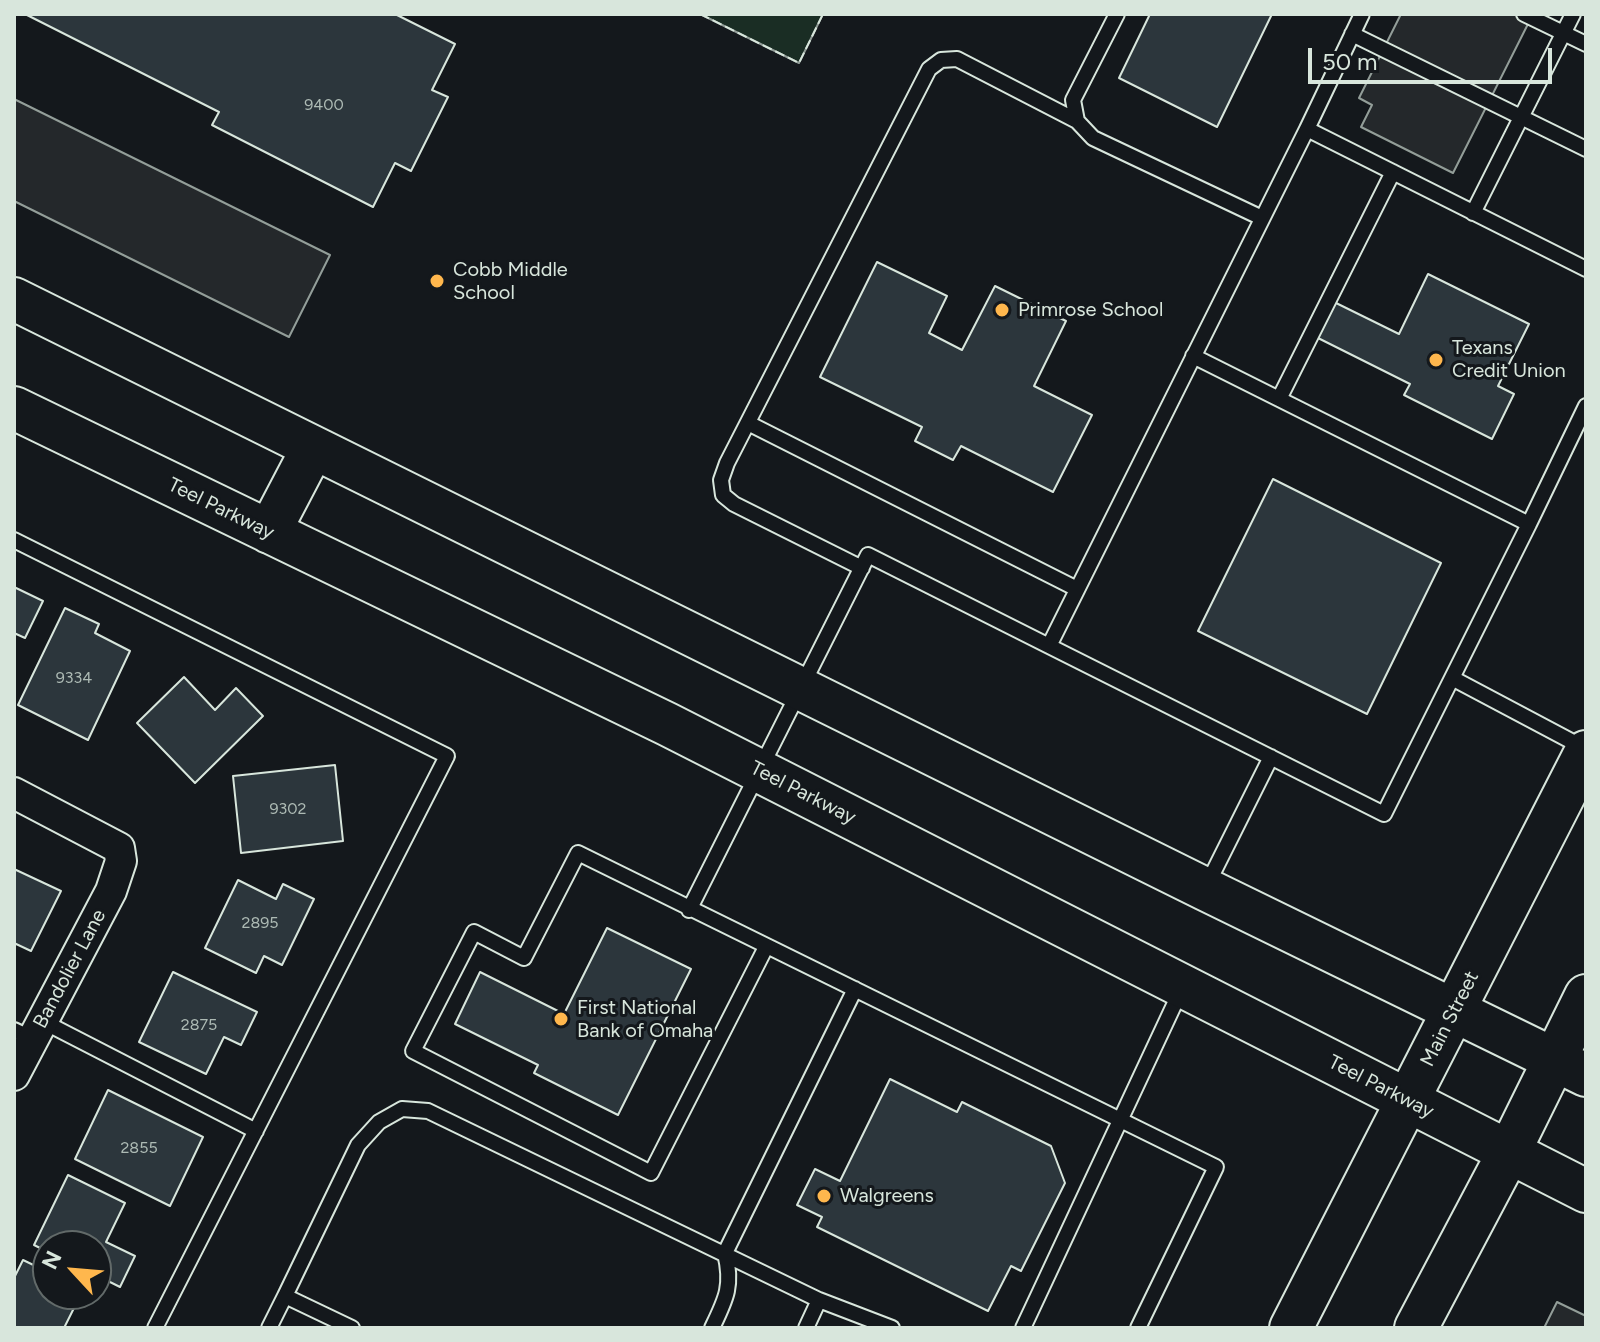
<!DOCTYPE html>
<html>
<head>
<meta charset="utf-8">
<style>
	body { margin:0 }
	#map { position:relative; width:1600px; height:1342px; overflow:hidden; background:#14181c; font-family:Figtree,sans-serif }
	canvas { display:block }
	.frame { position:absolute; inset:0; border:16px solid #d8e6dc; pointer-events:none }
	.north { position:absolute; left:32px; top:1230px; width:80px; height:80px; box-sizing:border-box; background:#14181c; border:2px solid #626a69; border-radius:50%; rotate:296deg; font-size:22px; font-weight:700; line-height:32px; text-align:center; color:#d8e6dc }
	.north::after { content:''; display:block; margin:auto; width:28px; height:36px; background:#ffb74d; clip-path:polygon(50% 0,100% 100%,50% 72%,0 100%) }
	.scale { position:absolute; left:1308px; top:48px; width:244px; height:36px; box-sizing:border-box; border:4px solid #d8e6dc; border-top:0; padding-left:10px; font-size:24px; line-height:28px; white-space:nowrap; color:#d8e6dc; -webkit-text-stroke:6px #14181c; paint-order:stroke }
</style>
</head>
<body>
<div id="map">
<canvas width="1600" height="1342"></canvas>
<div class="frame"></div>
<div class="north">N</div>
<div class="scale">50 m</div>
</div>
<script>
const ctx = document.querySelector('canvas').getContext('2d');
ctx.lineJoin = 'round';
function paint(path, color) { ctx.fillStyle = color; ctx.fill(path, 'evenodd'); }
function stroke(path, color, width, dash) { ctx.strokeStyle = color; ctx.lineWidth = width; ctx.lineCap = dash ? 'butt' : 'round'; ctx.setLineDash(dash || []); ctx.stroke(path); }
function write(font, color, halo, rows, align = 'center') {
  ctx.font = font + ' Figtree,sans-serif'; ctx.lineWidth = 6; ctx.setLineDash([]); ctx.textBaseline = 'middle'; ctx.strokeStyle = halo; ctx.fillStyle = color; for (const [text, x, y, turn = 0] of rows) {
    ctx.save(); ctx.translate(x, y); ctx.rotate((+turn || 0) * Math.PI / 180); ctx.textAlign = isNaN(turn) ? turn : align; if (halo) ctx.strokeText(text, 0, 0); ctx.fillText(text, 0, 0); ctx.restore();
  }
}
const green = new Path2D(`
	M 700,14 L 823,14 L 799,63 Z`);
paint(green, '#1a2d24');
stroke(green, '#939e99', 2);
const parking = new Path2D(`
	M 1401,14 L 1533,14 L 1453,173 L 1361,127 L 1372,105 L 1359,98 Z
	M 14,99 L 330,255 L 289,337 L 14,201 Z
	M 1557,1302 L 1586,1316 L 1586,1328 L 1544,1328 Z`);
paint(parking, '#24282b');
stroke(parking, '#939e99', 2);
const building = new Path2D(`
	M 25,14 L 395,14 L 455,44 L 432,90 L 448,97 L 411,171 L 395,163 L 373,207 L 212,125 L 219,112 Z
	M 1150,14 L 1272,14 L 1217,127 L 1119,78 Z
	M 877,262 L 947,296 L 929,333 L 962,350 L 995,286 L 1066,321 L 1034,386 L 1092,415 L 1053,492 L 961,446 L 953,460 L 915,441 L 922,427 L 820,377 Z
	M 1428,274 L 1529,324 L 1498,386 L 1514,394 L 1492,439 L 1404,395 L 1410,384 L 1314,336 L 1332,301 L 1399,334 Z
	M 1273,479 L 1441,563 L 1367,714 L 1198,631 Z
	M 14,587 L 43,601 L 25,638 L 14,633 Z
	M 65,608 L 99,624 L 95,633 L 130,651 L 88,740 L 18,705 Z
	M 184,677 L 215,710 L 236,688 L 263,716 L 195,783 L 137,723 Z
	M 335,765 L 343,841 L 241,853 L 233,776 Z
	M 14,869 L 61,891 L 31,951 L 14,943 Z
	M 238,880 L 276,899 L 283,884 L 314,899 L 282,965 L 264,956 L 256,973 L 205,948 Z
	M 607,928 L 691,969 L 618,1115 L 534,1073 L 538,1065 L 455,1024 L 480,972 L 564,1014 Z
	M 173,972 L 257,1012 L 241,1045 L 224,1037 L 206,1074 L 139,1042 Z
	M 890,1079 L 957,1112 L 962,1102 L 1051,1146 L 1065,1183 L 1021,1271 L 1011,1266 L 988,1311 L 817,1227 L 822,1217 L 797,1205 L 815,1169 L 840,1181 Z
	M 108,1090 L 203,1137 L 170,1206 L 75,1159 Z
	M 68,1175 L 125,1203 L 106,1242 L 135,1256 L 120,1287 L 96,1275 L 96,1246 L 48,1246 L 48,1252 L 34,1245 Z
	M 23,1260 L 48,1272 L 48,1294 L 81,1294 L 64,1328 L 14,1328 L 14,1278 Z`);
paint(building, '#2c363c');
stroke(building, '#d8e6dc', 2);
const service = new Path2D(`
	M 1117,14 L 1073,100 L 1077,121 L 1093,138 L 1262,218
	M 1524,14 L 1586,44
	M 1352,34 L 1586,149
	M 1307,129 L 1362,14
	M 1473,213 L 1573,14
	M 1193,356 L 1529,524 L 1384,814 L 1049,646 L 1307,129 L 1586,269
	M 1279,399 L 1393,172
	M 748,423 L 1077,589
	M 1529,524 L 1586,406
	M 14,540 L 447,756 L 155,1328
	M 862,568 L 734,504 L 723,495 L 721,480 L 727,463 L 929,69 L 941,60 L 957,59 L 1077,121
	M 1452,678 L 1586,749
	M 1207,885 L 1271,757
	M 689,910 L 868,555 L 1049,646
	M 766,947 L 651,1173 L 413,1051 L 474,932 L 524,958 L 578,853 L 1216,1167 L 1138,1328
	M 42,1021 L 256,1131
	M 14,1030 L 33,1039
	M 819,1300 L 892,1328
	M 269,1328 L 285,1296
	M 352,1328 L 285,1296 L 358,1145 L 379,1122 L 402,1109 L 428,1111 L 819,1300 L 806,1328
	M 712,1328 C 726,1299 733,1286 725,1253 L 855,989
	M 1023,1328 L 1182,988`);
const minor = new Path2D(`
	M 14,793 L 119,848 L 121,861 L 111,891 L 14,1075`);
const secondary = new Path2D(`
	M 14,299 L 1205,889 L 1586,1075
	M 14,408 L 667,724 L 1586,1191
	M 269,532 L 313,448
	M 1291,1328 L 1586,752
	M 1416,1328 L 1508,1154 L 1586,996`);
stroke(service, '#d8e6dc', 18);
stroke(minor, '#d8e6dc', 34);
stroke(secondary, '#d8e6dc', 46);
stroke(service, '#14181c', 14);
stroke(minor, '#14181c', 30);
stroke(secondary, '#14181c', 42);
stroke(new Path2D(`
	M 700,14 L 799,63 L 823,14`), '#d8e6dc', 2, [10, 4]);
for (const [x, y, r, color] of [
	[437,281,8,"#ffb74d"],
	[1002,310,8,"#ffb74d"],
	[1436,360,8,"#ffb74d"],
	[561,1019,8,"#ffb74d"],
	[824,1196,8,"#ffb74d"]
]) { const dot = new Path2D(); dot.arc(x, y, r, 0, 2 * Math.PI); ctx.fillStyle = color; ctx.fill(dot); stroke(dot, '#14181c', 3); }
write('16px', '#adbab4', null, [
	["9400",324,105],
	["9334",74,678],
	["9302",288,809],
	["2895",260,923],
	["2875",199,1025],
	["2855",139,1148]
]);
write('20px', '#d8e6dc', '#14181c', [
	["Cobb Middle",453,270],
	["School",453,293],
	["Primrose School",1018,310],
	["Texans",1452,348],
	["Credit Union",1452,371],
	["First National",577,1008],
	["Bank of Omaha",577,1031],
	["Walgreens",840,1196]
], 'left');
write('20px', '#d8e6dc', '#14181c', [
	["Teel Parkway",221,509,26],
	["Teel Parkway",803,793,27],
	["Bandolier Lane",70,969,-62],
	["Main Street",1450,1019,-63],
	["Teel Parkway",1381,1087,27]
]);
</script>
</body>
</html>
